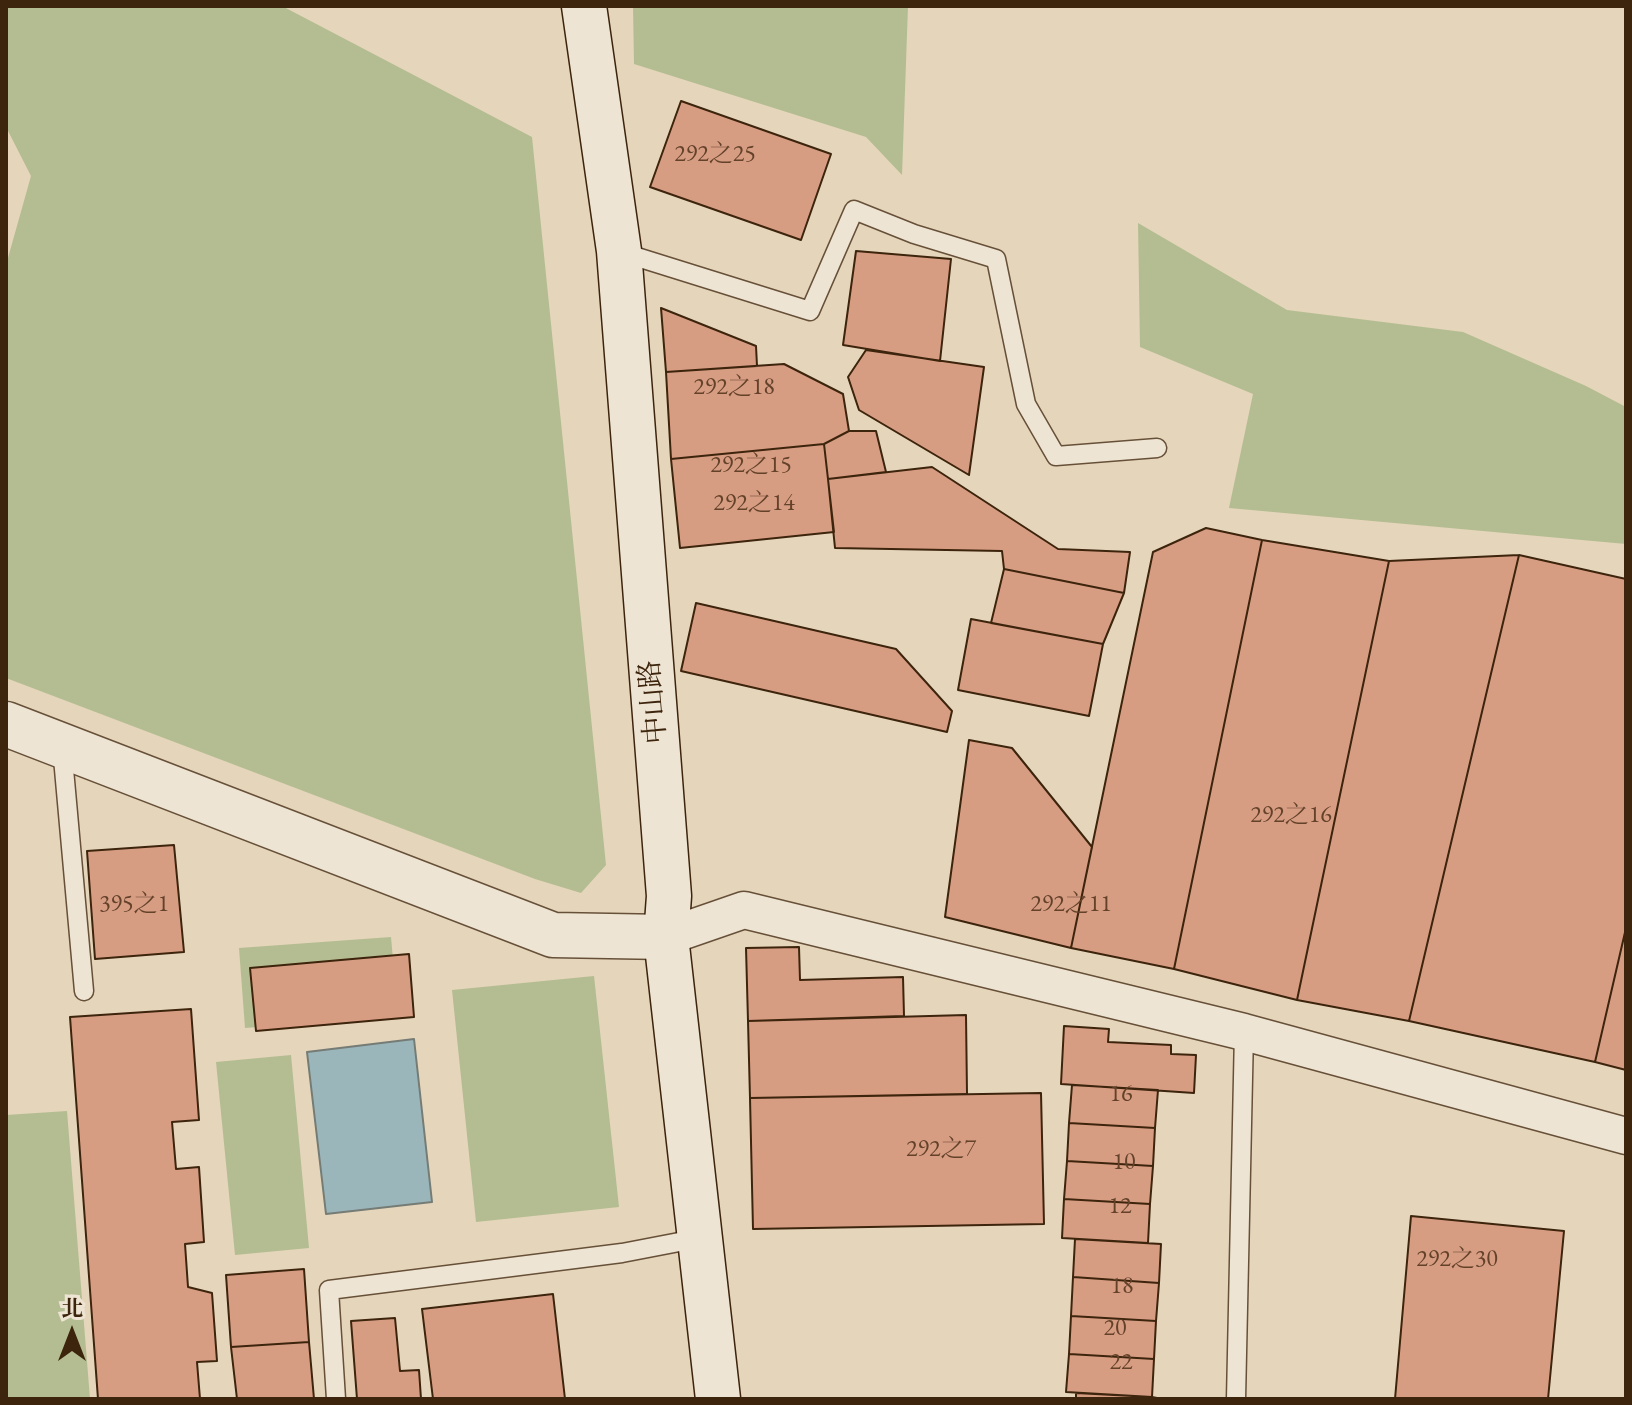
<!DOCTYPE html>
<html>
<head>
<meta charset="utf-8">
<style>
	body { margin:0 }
	#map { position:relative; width:1632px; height:1405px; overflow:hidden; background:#e5d5bb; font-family:"EB Garamond","Noto Serif TC",serif }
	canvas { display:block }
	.frame { position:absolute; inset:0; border:8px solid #3d240c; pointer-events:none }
	.north { position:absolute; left:32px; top:1293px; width:80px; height:80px; -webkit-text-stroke:6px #eee4d3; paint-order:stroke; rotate:0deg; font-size:22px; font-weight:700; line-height:32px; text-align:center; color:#3d240c }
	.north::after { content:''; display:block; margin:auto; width:28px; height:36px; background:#3d240c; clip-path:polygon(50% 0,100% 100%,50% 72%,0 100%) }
</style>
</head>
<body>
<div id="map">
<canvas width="1632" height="1405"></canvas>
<div class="frame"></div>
<div class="north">北</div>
</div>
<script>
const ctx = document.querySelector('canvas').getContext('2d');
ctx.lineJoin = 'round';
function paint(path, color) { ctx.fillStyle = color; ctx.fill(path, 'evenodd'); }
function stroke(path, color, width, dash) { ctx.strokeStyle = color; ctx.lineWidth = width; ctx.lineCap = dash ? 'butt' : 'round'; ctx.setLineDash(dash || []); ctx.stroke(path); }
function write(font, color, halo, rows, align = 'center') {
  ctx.font = font + ' "EB Garamond","Noto Serif TC",serif'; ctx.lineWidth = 6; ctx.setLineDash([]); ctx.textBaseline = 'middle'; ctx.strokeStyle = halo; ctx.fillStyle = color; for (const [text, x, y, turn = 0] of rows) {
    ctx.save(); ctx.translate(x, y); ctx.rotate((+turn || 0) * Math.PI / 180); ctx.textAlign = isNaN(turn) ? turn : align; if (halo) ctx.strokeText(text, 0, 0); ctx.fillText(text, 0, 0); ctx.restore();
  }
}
paint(new Path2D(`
	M 6,6 L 282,6 L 532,137 L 606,865 L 581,893 L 535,879 L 6,678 L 6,265 L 31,176 L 6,127 Z
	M 633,6 L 908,6 L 902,175 L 866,137 L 634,64 Z
	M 1138,223 L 1287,310 L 1463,332 L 1586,386 L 1626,407 L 1626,544 L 1229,508 L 1253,394 L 1140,347 Z
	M 391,937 L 398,1016 L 245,1028 L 239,948 Z
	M 594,976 L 619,1207 L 476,1222 L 452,990 Z
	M 291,1055 L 309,1248 L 235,1255 L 216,1062 Z
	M 67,1111 L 90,1399 L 6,1399 L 6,1115 Z`), '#b4bd91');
const water = new Path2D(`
	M 414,1039 L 432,1202 L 326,1214 L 307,1052 Z`);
paint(water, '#9bb6bb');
stroke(water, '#757c75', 2);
const building = new Path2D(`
	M 681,101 L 831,154 L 801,240 L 650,187 Z
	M 856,251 L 951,259 L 940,361 L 843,345 Z
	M 661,308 L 756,346 L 757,366 L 666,372 Z
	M 866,350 L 984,367 L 969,475 L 859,410 L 848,377 Z
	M 784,364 L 843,394 L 849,431 L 824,444 L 671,459 L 666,372 Z
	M 849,431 L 876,431 L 886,472 L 828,479 L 824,444 Z
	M 824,444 L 834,532 L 680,548 L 671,459 Z
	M 932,467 L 1058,549 L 1130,552 L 1124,593 L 1004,569 L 1002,551 L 835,548 L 828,479 Z
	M 1206,528 L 1262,540 L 1174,969 L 1071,948 L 1153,552 Z
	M 1262,540 L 1389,561 L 1297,1000 L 1174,969 Z
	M 1519,555 L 1626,579 L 1626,928 L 1595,1062 L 1409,1021 Z
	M 1519,555 L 1409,1021 L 1297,1000 L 1389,561 Z
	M 1004,569 L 1124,593 L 1103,644 L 991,623 Z
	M 696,603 L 896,649 L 952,711 L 947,732 L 681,671 Z
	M 971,619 L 1103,644 L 1089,716 L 958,690 Z
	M 969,740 L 1012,748 L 1092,847 L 1071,948 L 945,917 Z
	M 174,845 L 184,952 L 95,959 L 87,851 Z
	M 1626,928 L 1626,1070 L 1595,1062 Z
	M 799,947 L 800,980 L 903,977 L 904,1016 L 748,1021 L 746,948 Z
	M 409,954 L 414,1017 L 256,1031 L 250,968 Z
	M 191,1009 L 199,1120 L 172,1122 L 176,1169 L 199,1167 L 204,1242 L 185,1244 L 188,1287 L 212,1293 L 217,1361 L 197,1362 L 200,1399 L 98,1399 L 70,1017 Z
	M 966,1015 L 967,1094 L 750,1098 L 748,1021 Z
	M 1064,1026 L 1109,1029 L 1108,1042 L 1171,1045 L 1171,1054 L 1196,1055 L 1194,1093 L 1061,1084 Z
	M 1072,1085 L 1158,1090 L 1155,1128 L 1069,1123 Z
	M 1041,1093 L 1044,1224 L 753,1229 L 750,1098 Z
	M 1069,1123 L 1155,1128 L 1153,1166 L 1067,1161 Z
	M 1067,1161 L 1153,1166 L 1150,1204 L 1064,1199 Z
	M 1064,1199 L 1150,1204 L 1148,1243 L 1062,1238 Z
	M 1411,1216 L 1564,1231 L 1548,1399 L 1395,1399 Z
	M 1075,1239 L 1161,1244 L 1159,1283 L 1073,1277 Z
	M 304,1269 L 309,1342 L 231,1347 L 226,1275 Z
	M 1073,1277 L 1159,1283 L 1156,1321 L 1071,1316 Z
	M 553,1294 L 565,1399 L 433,1399 L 422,1309 Z
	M 1071,1316 L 1156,1321 L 1154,1359 L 1069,1354 Z
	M 395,1318 L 400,1371 L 419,1370 L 421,1399 L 357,1399 L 351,1321 Z
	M 309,1342 L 314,1399 L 237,1399 L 231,1347 Z
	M 1069,1354 L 1154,1359 L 1152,1397 L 1066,1392 Z
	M 1076,1393 L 1152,1397 L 1162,1399 L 1076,1399 Z`);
paint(building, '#d79d83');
stroke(building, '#3d240c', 2);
const service = new Path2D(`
	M 621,252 L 810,311 L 854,210 L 914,234 L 996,259 L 1026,404 L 1056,456 L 1157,448
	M 62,747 L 84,991
	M 336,1399 L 329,1290 L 622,1253 L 700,1238
	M 1236,1399 L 1244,1032`);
const minor = new Path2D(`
	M 666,937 L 744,910 L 1244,1032 L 1626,1136`);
const tertiary = new Path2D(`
	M 6,724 L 553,935 L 666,937`);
const secondary = new Path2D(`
	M 584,6 L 619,251 L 669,896 L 666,937 L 718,1399`);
stroke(service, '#675038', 21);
stroke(minor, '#675038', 39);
stroke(tertiary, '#675038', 47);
stroke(secondary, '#3d240c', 47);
stroke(service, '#eee4d3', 18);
stroke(minor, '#eee4d3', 36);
stroke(tertiary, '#eee4d3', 44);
stroke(secondary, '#eee4d3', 44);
write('24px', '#64422a', null, [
	["292之25",715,154],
	["292之18",734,387],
	["292之15",751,465],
	["292之14",754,503],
	["292之16",1291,815],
	["395之1",134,904],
	["292之11",1071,904],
	["16",1121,1094],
	["292之7",941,1149],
	["10",1124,1162],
	["12",1120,1206],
	["292之30",1457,1259],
	["18",1122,1286],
	["20",1115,1328],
	["22",1121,1362]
]);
write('28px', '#3d240c', '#eee4d3', [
	["中山路",654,702,-95]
]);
</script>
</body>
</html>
